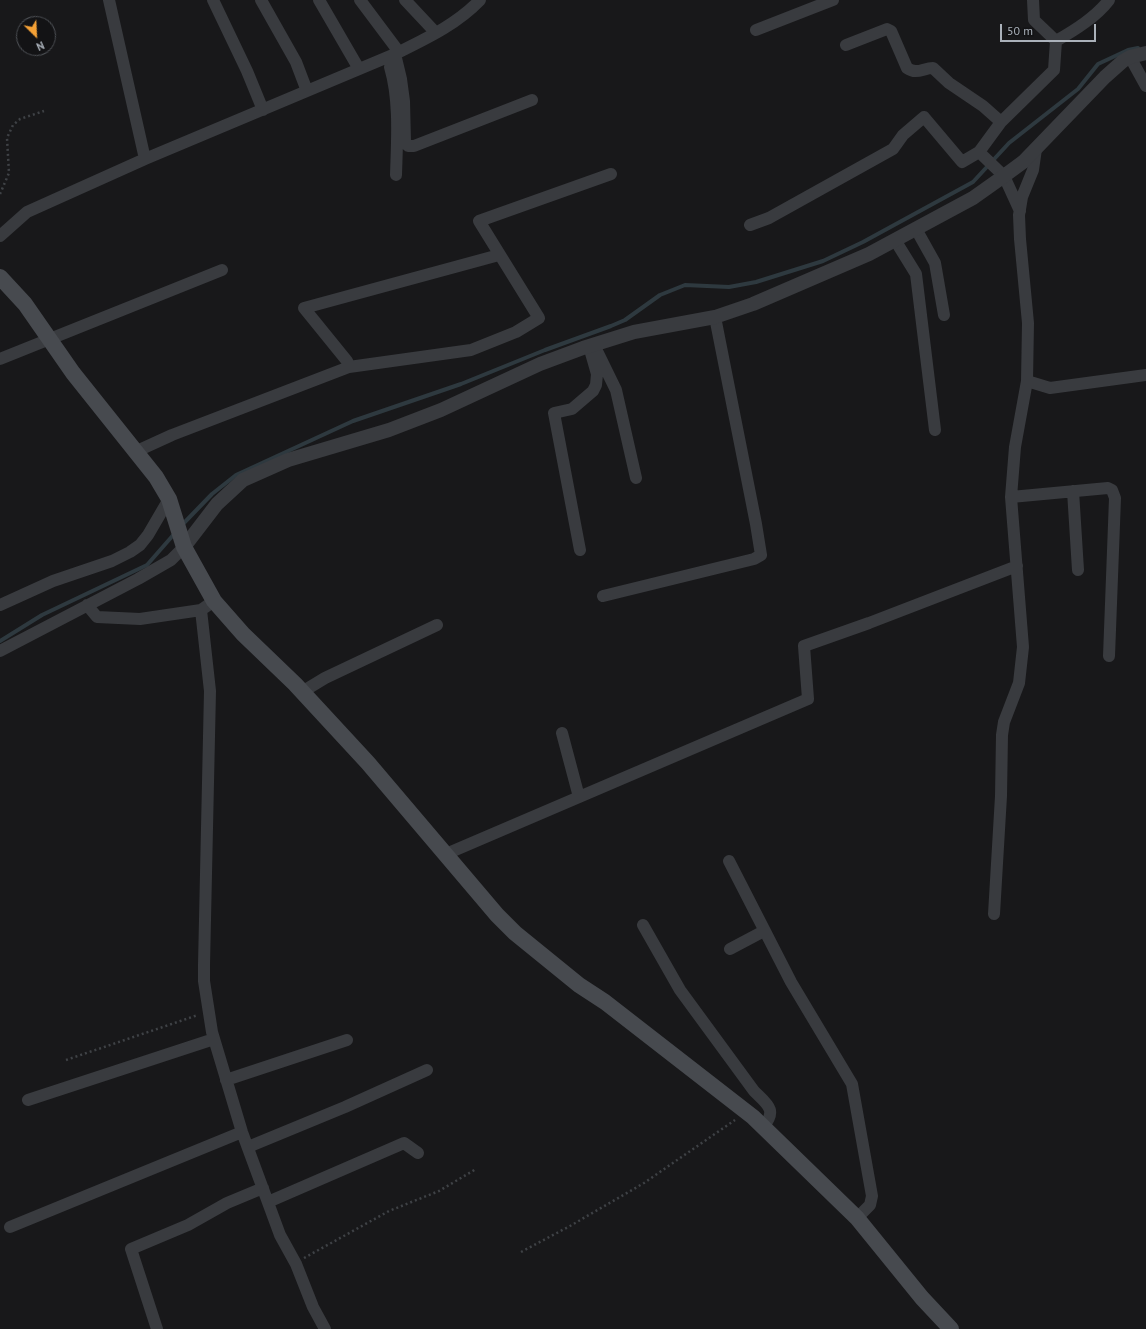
<!DOCTYPE html>
<html>
<head>
<meta charset="utf-8">
<style>
	body { margin:0 }
	#map { position:relative; width:1146px; height:1329px; overflow:hidden; background:#18181a; font-family:"PT Sans",sans-serif }
	canvas { display:block }
	.north { position:absolute; left:16px; top:16px; width:40px; height:40px; box-sizing:border-box; background:#131315; border:1px solid #4f5257; border-radius:50%; rotate:156deg; font-size:11px; font-weight:700; line-height:16px; text-align:center; color:#aab1ba }
	.north::after { content:''; display:block; margin:auto; width:14px; height:18px; background:#f5a136; clip-path:polygon(50% 0,100% 100%,50% 72%,0 100%) }
	.scale { position:absolute; left:1000px; top:24px; width:96px; height:18px; box-sizing:border-box; border:2px solid #aab1ba; border-top:0; padding-left:5px; font-size:12px; line-height:14px; white-space:nowrap; color:#aab1ba; -webkit-text-stroke:3px #131315; paint-order:stroke }
</style>
</head>
<body>
<div id="map">
<canvas width="1146" height="1329"></canvas>
<div class="north">N</div>
<div class="scale">50 m</div>
</div>
<script>
const ctx = document.querySelector('canvas').getContext('2d');
ctx.lineJoin = 'round';
function stroke(path, color, width, dash) { ctx.strokeStyle = color; ctx.lineWidth = width; ctx.lineCap = dash ? 'butt' : 'round'; ctx.setLineDash(dash || []); ctx.stroke(path); }
stroke(new Path2D(`
	M 181,526 L 212,494 L 236,475 L 353,421 L 461,384 L 545,350 L 611,326 L 625,320 L 660,295 L 685,285 L 729,287 L 756,282 L 823,261 L 863,242 L 973,182 L 1009,143 L 1078,89 L 1098,64 L 1128,50 L 1138,48
	M 0,641 L 42,615 L 147,565 L 175,533`), '#2e393f', 4);
stroke(new Path2D(`
	M 0,194 L 9,173 L 7,138 L 13,125 L 20,119 L 44,111
	M 66,1060 L 198,1015
	M 521,1252 L 570,1226 L 644,1183 L 735,1120
	M 304,1258 L 389,1211 L 439,1191 L 476,1169`), '#3f4246', 2.5, [2, 3]);
stroke(new Path2D(`
	M 109,0 L 145,159
	M 213,0 L 247,71 L 263,110
	M 261,0 L 296,62 L 307,91
	M 319,0 L 359,69
	M 360,0 L 399,52
	M 405,0 L 436,33
	M 1033,0 L 1034,20 L 1056,41 C 1075,30 1096,17 1109,0
	M 756,30 L 833,0
	M 846,45 L 887,29 L 891,31 L 907,68 C 917,75 923,68 933,68 L 949,83 L 983,106 L 1001,122
	M 395,54 L 401,79 L 404,101 L 405,142 L 408,146 L 414,146 L 532,100
	M 1130,57 L 1146,86
	M 390,67 C 400,101 397,140 396,175
	M 979,152 L 1004,176 L 1020,211
	M 750,225 L 769,218 L 893,149 L 903,135 L 924,117 L 962,162 L 979,152 L 1001,122 L 1054,70 L 1056,41
	M 916,229 L 935,263 L 944,315
	M 0,236 L 27,212 L 145,159 L 395,54 C 425,39 456,25 480,0
	M 895,240 L 916,274 L 935,430
	M 594,345 L 616,390 L 636,478
	M 0,359 L 222,270
	M 349,367 L 347,361 L 304,308 L 499,255
	M 1027,381 L 1050,388 L 1146,375
	M 137,451 L 172,435 L 349,367 L 471,350 L 516,332 L 539,318 L 479,221 L 611,174
	M 1073,491 L 1078,570
	M 1011,497 L 1108,488 L 1112,490 L 1115,498 L 1109,656
	M 580,550 L 554,413 L 572,409 L 593,391 L 596,385 L 597,374 L 589,346
	M 603,596 L 754,559 L 761,555 L 756,524 L 715,317
	M 214,601 L 201,610 L 210,691 L 204,965 L 204,981 L 212,1032 L 242,1132 L 280,1235 L 296,1264 L 313,1307 L 325,1329
	M 0,605 L 53,581 L 112,561 L 130,552 L 140,545 L 148,535 L 169,499
	M 87,605 L 97,617 L 140,619 L 201,610
	M 0,651 L 138,579 L 171,560 L 184,547
	M 302,692 L 325,678 L 437,625
	M 562,733 L 579,797
	M 446,854 L 808,699 L 804,646 L 869,623 L 1017,566
	M 729,861 L 791,982 L 852,1084 L 872,1196 L 870,1205 L 857,1218
	M 994,914 L 1001,796 L 1002,735 L 1004,722 L 1019,683 L 1023,647 L 1011,497 L 1015,447 L 1027,381 L 1028,323 L 1020,239 L 1019,215 L 1022,197 L 1033,170 L 1036,149
	M 643,925 L 680,990 L 754,1091 C 767,1104 778,1110 763,1127
	M 730,949 L 764,931
	M 226,1080 L 347,1040
	M 28,1100 L 214,1039
	M 248,1147 L 345,1107 L 427,1070
	M 268,1202 L 404,1143 L 418,1153
	M 10,1227 L 242,1132
	M 157,1329 L 131,1249 L 188,1225 L 227,1203 L 263,1188`), '#393b3f', 12);
stroke(new Path2D(`
	M 184,547 L 217,504 L 243,480 L 288,460 L 389,430 L 441,410 L 540,364 L 583,348 L 634,332 L 715,317 L 753,304 L 869,254 L 973,198 L 1004,176 L 1023,162 L 1105,77 L 1123,61 L 1130,57 L 1146,53`), '#393b3f', 14);
stroke(new Path2D(`
	M 0,277 L 25,304 L 73,373 L 156,477 L 169,499 L 184,547 L 214,601 L 243,634 L 295,684 L 368,763 L 497,915 L 515,933 L 579,985 L 605,1002 L 753,1117 L 857,1218 L 922,1298 L 951,1329`), '#474a4f', 16);
</script>
</body>
</html>
